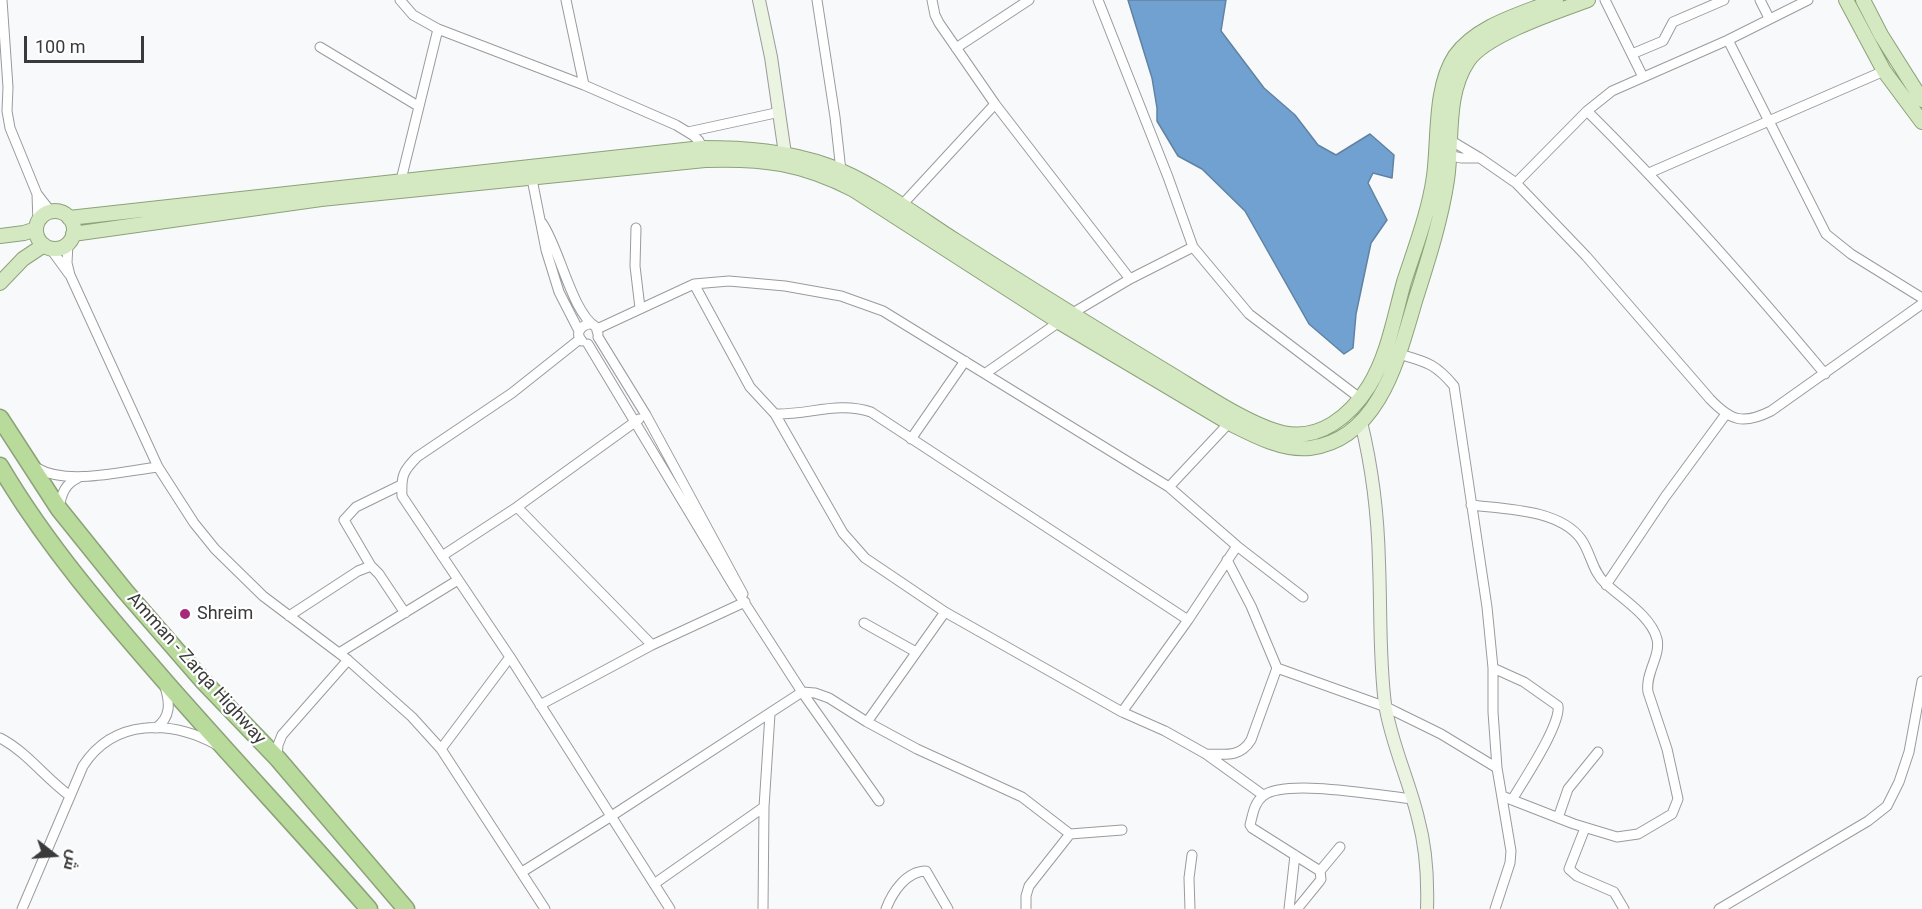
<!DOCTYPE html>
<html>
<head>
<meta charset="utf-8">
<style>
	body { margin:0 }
	#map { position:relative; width:1922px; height:909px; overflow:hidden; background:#f8f9fb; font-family:Roboto,Cairo,sans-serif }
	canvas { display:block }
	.north { position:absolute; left:24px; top:825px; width:60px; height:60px; -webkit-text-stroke:4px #fff; paint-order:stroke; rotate:107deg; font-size:16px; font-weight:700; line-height:24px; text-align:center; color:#3a3a3b }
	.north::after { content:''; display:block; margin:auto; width:21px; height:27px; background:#3a3a3b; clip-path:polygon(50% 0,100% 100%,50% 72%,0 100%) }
	.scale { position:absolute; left:24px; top:36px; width:120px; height:27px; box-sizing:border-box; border:3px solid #3a3a3b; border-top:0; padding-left:8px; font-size:18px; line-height:21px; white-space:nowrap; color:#3a3a3b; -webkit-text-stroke:4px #fff; paint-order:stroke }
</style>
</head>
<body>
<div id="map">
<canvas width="1922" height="909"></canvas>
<div class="north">ش</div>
<div class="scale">100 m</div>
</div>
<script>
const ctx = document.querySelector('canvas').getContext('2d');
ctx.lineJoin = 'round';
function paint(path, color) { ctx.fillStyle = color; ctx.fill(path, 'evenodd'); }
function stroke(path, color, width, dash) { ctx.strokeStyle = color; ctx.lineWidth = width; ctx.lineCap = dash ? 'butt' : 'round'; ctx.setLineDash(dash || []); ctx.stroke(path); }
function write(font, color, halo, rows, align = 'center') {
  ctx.font = font + ' Roboto,sans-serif'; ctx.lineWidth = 4.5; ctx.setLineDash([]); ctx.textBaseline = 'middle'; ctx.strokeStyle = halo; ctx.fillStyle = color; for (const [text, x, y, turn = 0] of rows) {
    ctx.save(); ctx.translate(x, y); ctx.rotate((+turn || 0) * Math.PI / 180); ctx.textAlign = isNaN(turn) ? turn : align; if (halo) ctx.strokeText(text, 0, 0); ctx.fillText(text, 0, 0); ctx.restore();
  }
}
const water = new Path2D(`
	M 1128,0 L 1226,0 L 1221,31 L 1264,88 L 1295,115 L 1318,145 L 1336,155 L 1370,134 L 1394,155 L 1392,178 L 1373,173 L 1368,183 L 1387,220 L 1371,243 L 1356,314 L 1353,348 L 1344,354 L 1309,324 L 1245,211 L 1202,169 L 1178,156 L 1157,121 L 1157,108 L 1152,78 Z`);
paint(water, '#71a1d0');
stroke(water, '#6082a3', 1.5);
const street = new Path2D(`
	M 2,0 L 8,87 L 7,111 L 10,128 L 37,194 L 51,212
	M 400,0 L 413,15 L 438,29 L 584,85 L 676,125 L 694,136 L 699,141 L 703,151
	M 566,0 L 584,85
	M 817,0 L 835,117 L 841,171
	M 932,0 L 935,15 L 939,23 L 995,104 L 1130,279
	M 1098,0 L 1168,177 L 1193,247 L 1249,314 L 1361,399
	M 1605,0 L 1643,77
	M 1760,0 L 1769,18
	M 1728,40 L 1826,234 L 1851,254 L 1922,298
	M 320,47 L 418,106
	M 956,48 L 1029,0
	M 1632,54 L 1663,41 L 1673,22 L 1724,0
	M 1587,111 C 1671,194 1749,283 1825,374
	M 688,132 L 780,112
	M 1445,139 L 1450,140 L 1480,158 L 1516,183 L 1586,256 L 1710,399 C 1731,421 1743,425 1771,411 L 1922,304
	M 1444,154 L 1461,158 L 1480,158
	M 1649,173 L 1884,71
	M 531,174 L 546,250 L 559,292 L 579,331
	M 401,180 L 438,29
	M 1516,183 L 1587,111 L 1612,91 L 1728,40 L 1808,0
	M 37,194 L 38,223
	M 901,206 L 995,104
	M 542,223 C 560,249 572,313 596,327 L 598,334
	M 636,228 L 635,266 L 640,308
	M 68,243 L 67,263 L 70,275 L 158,467 L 194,523 L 215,549 L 263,596 L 348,660 L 412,717 L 441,749 L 545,909
	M 50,248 L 69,274
	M 694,284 L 750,387 L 775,414 C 809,415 838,401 871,412 L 1188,620
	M 1071,314 L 1130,279 L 1193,247
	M 597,329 L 694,284 L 729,281 L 785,286 L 841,296 L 883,311 L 1169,487 L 1237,546 L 1303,597
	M 598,337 L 646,415 L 743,594
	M 580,339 L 512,393 L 417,457 C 403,471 401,476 402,496 L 510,657 L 670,909
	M 582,341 C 575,334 580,326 589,324
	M 588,344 L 733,585 L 802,692 L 879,801
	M 1399,354 C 1426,362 1435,363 1454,386 L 1487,607 L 1493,668 L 1493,712 L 1497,768 L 1511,851 L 1510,863 L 1495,909
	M 986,373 L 1059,322
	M 775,414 L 843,533 L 865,558 L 945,612 L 1122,712 L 1165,731 L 1206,754 L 1263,795
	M 911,439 L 965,361
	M 37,468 C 67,486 124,471 158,467
	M 1169,487 L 1229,423
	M 1471,505 C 1504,509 1559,509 1581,539 C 1591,553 1592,571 1605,583 C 1622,599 1651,616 1657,639 C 1661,656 1645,673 1648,692 L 1667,749 L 1678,799 L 1672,814 L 1638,834 L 1617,837 L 1574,824 L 1502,796
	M 59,507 C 62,493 65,484 78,478
	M 517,507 L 652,645
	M 442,556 L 517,507 L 639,419
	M 1227,560 L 1251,606 L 1277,668
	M 371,566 L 344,520 L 356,507 L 401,485
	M 1606,585 L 1665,497 L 1726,414
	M 289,616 L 358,571 L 371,566 L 379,574 L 405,613
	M 864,623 L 916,652
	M 339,653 L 458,580
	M 1493,668 L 1524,682 L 1558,706 C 1561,725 1523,781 1512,800
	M 540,705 L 652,645 L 745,602
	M 1122,712 L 1188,620 L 1237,546
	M 867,722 L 945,612
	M 156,728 C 171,717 170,703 165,687
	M 0,738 C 27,752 45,778 70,796
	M 441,749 L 510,657
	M 1206,754 C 1225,754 1240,758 1251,740 L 1277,668 L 1386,707 L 1441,734 L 1497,768
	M 277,757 L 278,745 L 282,735 L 348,660
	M 1558,818 L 1568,789 L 1598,752
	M 1585,828 L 1569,869 L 1577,876 L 1614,892 L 1624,909
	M 1340,847 L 1320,871 L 1252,828 L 1250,825 C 1253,814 1254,803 1263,796 C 1285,778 1382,796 1413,799
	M 522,872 L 610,817 L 802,692 L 815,693 L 829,698 L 867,722 L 917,749 L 1022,797 L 1070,834 L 1122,830
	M 654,884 L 764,807
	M 22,909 L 83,766 C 114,718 171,720 217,745
	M 763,909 L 764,807 L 770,714
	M 886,909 C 892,893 906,871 926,871 L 948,909
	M 1026,909 L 1026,896 L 1029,886 L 1070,834
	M 1190,909 L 1189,878 L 1192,855
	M 1289,909 L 1295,855
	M 1297,909 L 1319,882 L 1321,879 L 1320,871
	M 1719,909 L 1868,821 L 1887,806 L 1899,782 L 1909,752 L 1922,681`);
const secondary = new Path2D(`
	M 759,0 L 771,57 L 785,154
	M 1361,422 C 1372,467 1378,516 1379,563 C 1381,610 1379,657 1385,704 C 1391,743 1409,780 1418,818 C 1426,847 1428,879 1427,909`);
const primary = new Path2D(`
	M 1846,0 L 1884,71 L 1922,122
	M 1863,0 L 1881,35 L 1922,100
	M36 230a19 19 0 1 1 38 0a19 19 0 1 1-38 0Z
	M 69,218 L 702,148 C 745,148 788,151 829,166 C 871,181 917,216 956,241 C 1025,285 1094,328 1164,370 C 1196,389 1248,425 1283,433 C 1320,441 1350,416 1369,386 C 1388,355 1394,318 1404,282 C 1415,248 1429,212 1434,176 C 1439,139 1434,88 1455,56 C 1477,25 1522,14 1556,0
	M 73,234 L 321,199 L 705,160 C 763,158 802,163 854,190 L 1059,322 L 1229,423 C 1253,435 1282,451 1310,448 C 1381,439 1399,354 1416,298 C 1428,260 1441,220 1447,180 C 1453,141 1445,95 1468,61 C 1485,35 1558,11 1588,0
	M 0,236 L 24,233 L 36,229
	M 0,283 L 23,259 L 44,245`);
const highway = new Path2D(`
	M 0,418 L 59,509 L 125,591 L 204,682 L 278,759 L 406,909
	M 0,466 C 47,546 108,616 169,686 C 235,761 303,834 369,909`);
stroke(street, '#9a9b9e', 11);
stroke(secondary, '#9a9b9e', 14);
stroke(primary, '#8ca279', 16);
stroke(highway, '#8ca279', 19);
stroke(street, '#fff', 9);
stroke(secondary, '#eaf4e1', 12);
stroke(primary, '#d4e9c2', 14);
stroke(highway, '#b8da9a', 16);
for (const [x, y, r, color] of [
	[185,614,6,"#a6297a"]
]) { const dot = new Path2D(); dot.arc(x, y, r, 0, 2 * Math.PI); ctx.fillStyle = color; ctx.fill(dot); stroke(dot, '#fff', 2); }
write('18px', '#3a3a3b', '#fff', [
	["Shreim",197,614]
], 'left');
write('18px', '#3a3a3b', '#fff', [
	["Amman - Zarqa Highway",196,669,48]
]);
</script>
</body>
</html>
